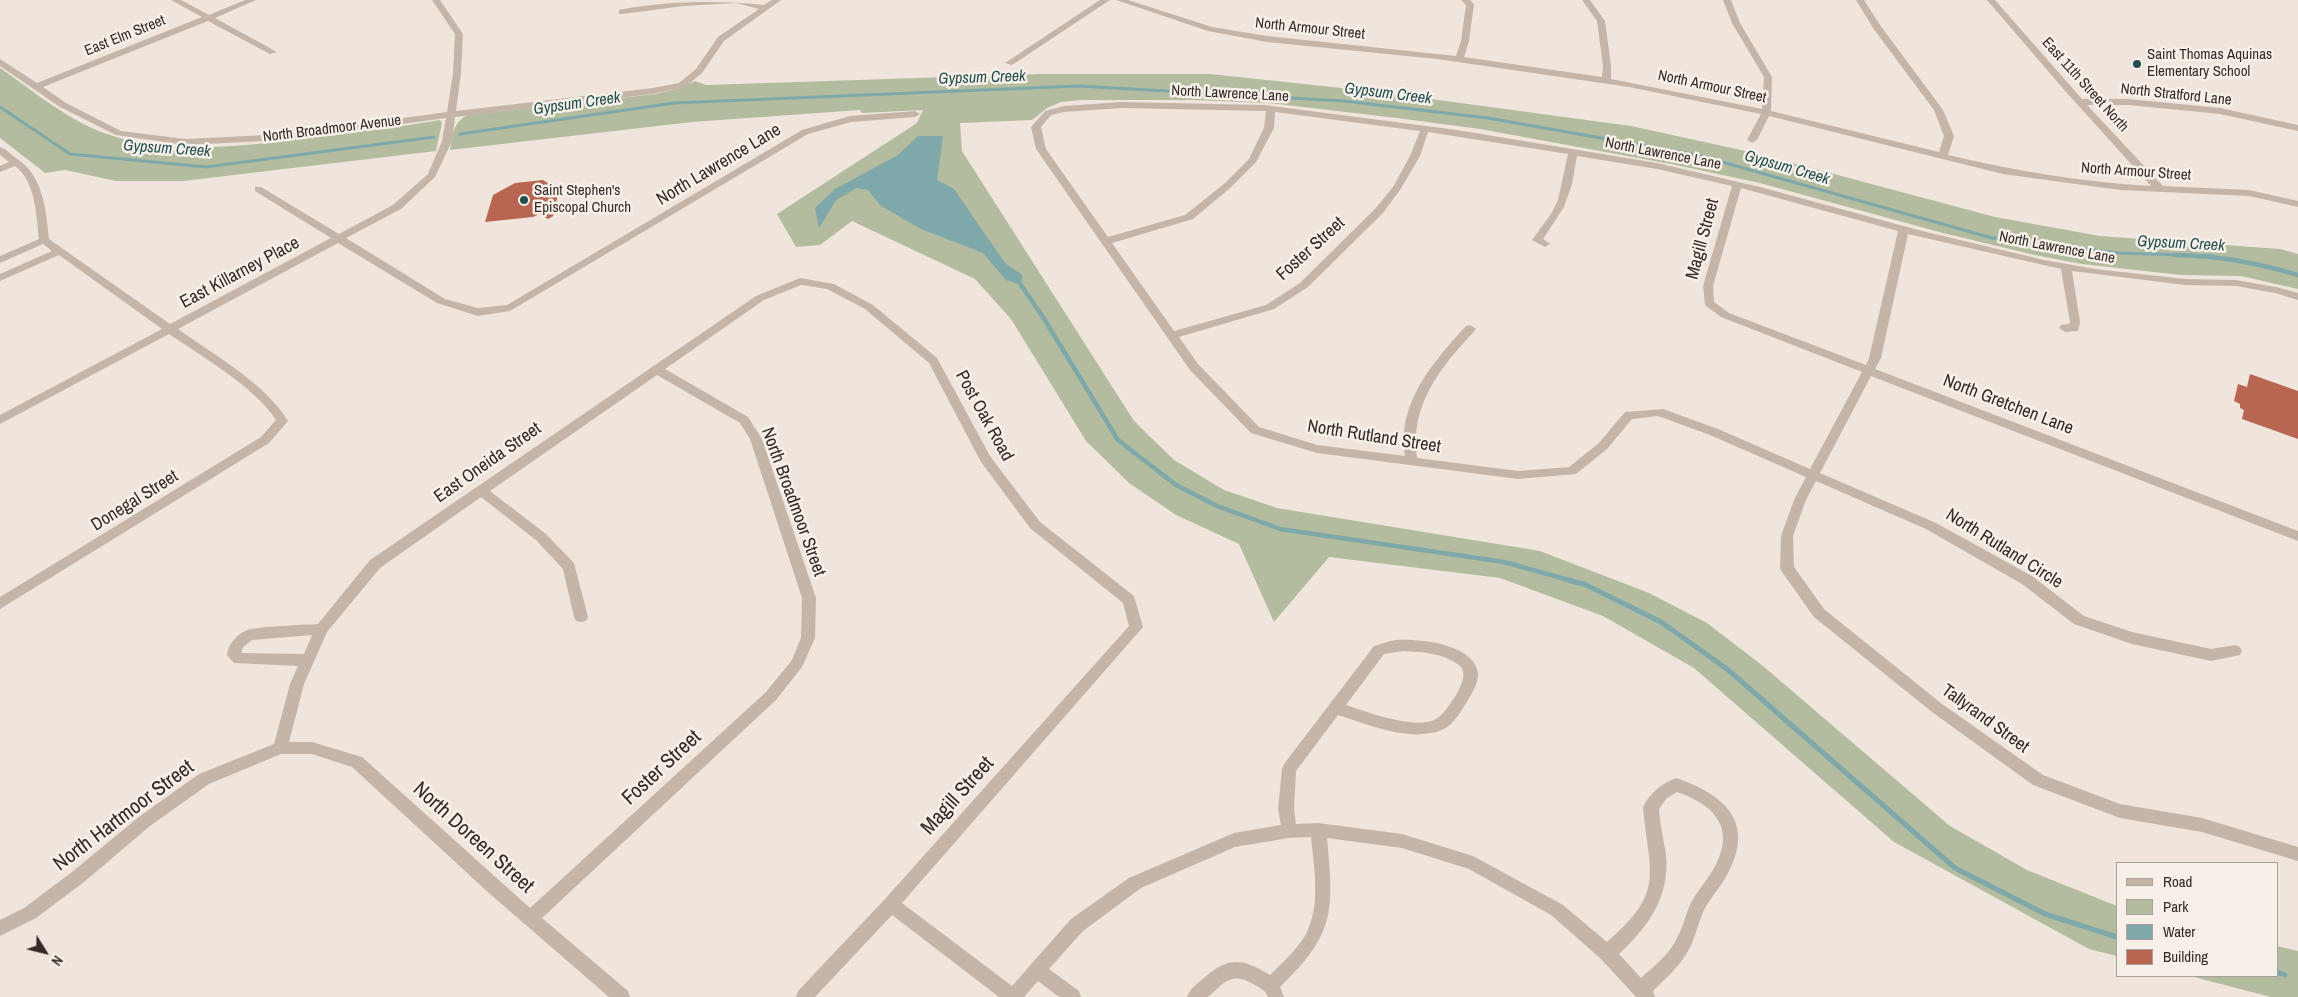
<!DOCTYPE html>
<html>
<head>
<meta charset="utf-8">
<style>
	body { margin:0 }
	#map { position:relative; width:2298px; height:997px; overflow:hidden; background:#efe5dc; font-family:"Archivo Narrow",sans-serif }
	canvas { display:block }
	.legend { position:absolute; left:2116px; top:862px; width:162px; height:115px; box-sizing:border-box; background:#f7f0e8; border:1px solid #a9a19b; margin:0; padding:6px 9px; list-style:none; font-size:15px; color:#342b28 }
	.legend li { display:flex; align-items:center; gap:10px; height:25px }
	.legend b { width:25px; border:1px solid #a9a19b }
	.north { position:absolute; left:20px; top:927px; width:50px; height:50px; -webkit-text-stroke:4px #f7f0e8; paint-order:stroke; rotate:126deg; font-size:14px; font-weight:700; line-height:20px; text-align:center; color:#342b28 }
	.north::after { content:''; display:block; margin:auto; width:18px; height:22px; background:#342b28; clip-path:polygon(50% 0,100% 100%,50% 72%,0 100%) }
</style>
</head>
<body>
<div id="map">
<canvas width="2298" height="997"></canvas>
<ul class="legend">
<li><b style="height:6px;background:#c5b5a9"></b>Road</li>
<li><b style="height:14px;background:#b3bc9e"></b>Park</li>
<li><b style="height:14px;background:#7ea8a9"></b>Water</li>
<li><b style="height:14px;background:#b86651"></b>Building</li>
</ul>
<div class="north">N</div>
</div>
<script>
const ctx = document.querySelector('canvas').getContext('2d');
ctx.lineJoin = 'round';
function paint(path, color) { ctx.fillStyle = color; ctx.fill(path, 'evenodd'); }
function stroke(path, color, width, dash) { ctx.strokeStyle = color; ctx.lineWidth = width; ctx.lineCap = dash ? 'butt' : 'round'; ctx.setLineDash(dash || []); ctx.stroke(path); }
function write(font, color, halo, rows, align = 'center') {
  ctx.font = font + ' "Archivo Narrow",sans-serif'; ctx.lineWidth = 5; ctx.setLineDash([]); ctx.textBaseline = 'middle'; ctx.strokeStyle = halo; ctx.fillStyle = color; for (const [text, x, y, turn = 0] of rows) {
    ctx.save(); ctx.translate(x, y); ctx.rotate((+turn || 0) * Math.PI / 180); ctx.textAlign = isNaN(turn) ? turn : align; if (halo) ctx.strokeText(text, 0, 0); ctx.fillText(text, 0, 0); ctx.restore();
  }
}
paint(new Path2D(`
	M 0,68 C 35,92 72,124 113,136 C 177,156 251,145 316,137 C 357,132 399,127 440,120 L 442,123 L 436,151 L 183,181 L 116,181 L 65,170 L 45,173 L 0,138 Z
	M 1040,74 L 1210,74 L 1379,92 L 1631,126 L 1759,154 L 1995,217 L 2100,236 L 2280,249 L 2298,254 L 2298,289 L 2241,276 L 2181,275 L 2082,264 L 2035,255 L 1943,233 L 1760,183 L 1671,164 L 1480,129 L 1397,118 L 1269,103 L 1193,100 L 1082,100 L 1061,102 L 1047,108 L 1032,120 L 960,123 L 962,151 L 1134,421 L 1174,460 L 1224,490 L 1277,508 L 1540,551 L 1649,593 L 1707,623 L 1763,666 L 1950,826 L 2027,870 L 2117,906 L 2117,956 L 2089,949 L 1894,842 L 1694,668 L 1603,616 L 1500,578 L 1329,557 L 1274,622 L 1239,544 L 1176,515 L 1129,483 L 1086,441 L 1011,319 L 975,279 L 852,221 L 820,245 L 796,247 L 777,214 L 917,123 L 923,110 L 862,113 L 860,110 L 692,122 L 450,150 C 453,134 453,122 468,115 L 656,94 L 676,89 L 695,81 L 706,85 Z
	M 2277,946 L 2298,951 L 2298,997 L 2271,997 L 2190,976 L 2277,976 Z`), '#b3bc9e');
paint(new Path2D(`
	M 918,136 L 943,136 L 937,180 L 954,189 L 1005,263 L 1022,275 L 1021,285 L 1006,280 L 983,253 L 921,229 L 881,206 L 868,190 L 857,188 L 836,200 L 819,228 L 815,208 L 835,189 L 898,155 Z`), '#7ea8a9');
stroke(new Path2D(`
	M 0,107 L 70,154 L 206,167 L 434,137
	M 460,134 L 674,103 L 1078,86 L 1344,101 L 1488,118 L 1697,155 L 1992,238 L 2119,253 L 2214,256`), '#7ea8a9', 3);
stroke(new Path2D(`
	M 2174,255 C 2220,256 2253,262 2298,275
	M 1021,285 L 1043,317 L 1118,440 L 1176,485 L 1217,506 L 1280,529 L 1504,562 L 1576,582`), '#7ea8a9', 4.5);
stroke(new Path2D(`
	M 1571,581 L 1584,584 L 1661,622 L 1727,669 L 1955,868 L 2045,914 L 2117,937
	M 2277,972 L 2285,975`), '#7ea8a9', 5);
paint(new Path2D(`
	M 543,180 L 559,190 L 553,216 L 548,219 L 539,214 L 533,217 L 485,222 L 493,195 L 515,183 Z
	M 2250,374 L 2298,391 L 2298,439 L 2242,419 L 2244,410 L 2240,408 L 2240,404 L 2234,401 L 2238,384 L 2247,387 Z`), '#b86651');
paint(new Path2D(`
	M 171,0 L 181,0 L 209,15 L 245,0 L 256,0 L 215,18 L 277,52 L 270,54 L 208,21 L 43,87 L 66,103 L 121,131 L 185,139 L 287,134 L 447,112 L 453,73 L 455,34 L 432,0 L 440,0 L 463,34 L 461,73 L 456,111 L 653,88 L 679,83 L 696,69 L 718,37 L 759,9 L 736,3 L 684,6 L 622,14 L 619,14 L 619,10 C 663,1 720,0 764,5 L 772,0 L 781,0 L 724,41 L 702,73 L 685,87 L 653,94 L 455,117 L 452,141 L 435,177 L 401,209 L 346,238 L 445,299 L 478,308 L 507,305 L 802,130 L 850,116 L 915,111 L 920,114 L 915,117 L 851,122 L 808,134 L 510,311 L 478,316 L 437,303 L 338,243 L 178,329 C 214,355 265,383 288,421 L 269,443 L 0,609 L 0,597 L 261,437 L 276,420 C 256,388 201,356 169,334 L 0,424 L 0,415 L 162,329 L 59,255 L 0,281 L 0,274 L 52,251 L 43,244 L 0,263 L 0,256 L 39,239 C 36,215 36,182 15,166 L 0,172 L 0,166 L 9,162 L 0,155 L 0,147 C 6,149 11,154 16,158 C 43,175 46,209 49,239 L 170,324 L 331,238 L 255,191 L 255,187 L 261,187 L 339,234 L 393,205 L 428,174 L 442,141 L 446,118 L 287,140 L 185,145 L 116,135 L 60,107 L 0,66 L 0,59 L 37,83 L 202,17 Z
	M 1100,0 L 1110,0 L 1012,65 L 1005,63 Z
	M 1116,0 L 1128,0 L 1212,27 L 1267,36 L 1456,56 L 1461,41 L 1466,5 L 1461,0 L 1470,0 L 1474,4 L 1469,41 L 1464,57 L 1602,77 L 1603,66 L 1597,21 L 1582,0 L 1590,0 L 1605,21 L 1611,66 L 1611,79 L 1762,109 L 1764,77 L 1732,23 L 1723,0 L 1731,0 L 1740,23 L 1772,77 L 1771,111 L 1939,152 L 1944,136 L 1934,110 L 1873,28 L 1856,0 L 1864,0 L 1880,25 L 1943,110 L 1954,136 L 1948,155 C 2015,171 2083,182 2151,186 L 2066,92 L 1987,0 L 1995,0 L 2082,99 L 2128,99 L 2220,108 L 2298,125 L 2298,131 L 2220,114 L 2128,105 L 2087,105 L 2163,186 L 2249,190 L 2298,201 L 2298,207 L 2249,196 L 2120,190 L 2003,174 L 1769,116 L 1757,140 L 1752,143 L 1747,140 L 1761,114 L 1629,87 L 1437,59 L 1267,42 L 1208,31 Z
	M 1122,102 L 1264,105 L 1457,130 L 1657,163 L 1760,187 L 1922,231 L 2044,260 L 2095,269 L 2185,279 L 2236,280 L 2276,287 L 2298,293 L 2298,300 L 2275,293 L 2236,286 L 2185,285 L 2072,271 L 2080,322 L 2078,331 L 2065,332 L 2059,328 L 2061,325 L 2069,324 L 2070,322 L 2061,269 L 1908,234 L 1881,358 L 1875,369 L 2298,531 L 2298,541 L 1871,376 L 1820,473 L 1936,523 L 2032,576 L 2084,616 L 2132,632 L 2211,649 L 2235,645 L 2240,647 L 2242,651 L 2240,655 L 2211,661 L 2132,644 L 2074,624 L 2022,584 L 1926,529 L 1816,481 L 1806,500 L 1793,536 L 1794,567 L 1824,609 L 1942,704 L 2043,775 L 2120,804 L 2202,818 L 2298,847 L 2298,861 L 2202,832 L 2120,818 L 2033,785 L 1932,712 L 1814,617 L 1782,572 L 1780,568 L 1781,536 L 1794,500 L 1806,477 L 1710,435 L 1658,416 L 1632,419 L 1607,449 L 1576,474 L 1518,479 L 1317,453 L 1251,433 L 1190,370 L 1036,149 L 1031,127 L 1045,111 L 1064,106 ZM 1122,108 L 1264,111 L 1266,111 L 1264,128 L 1249,159 L 1224,184 L 1185,215 L 1108,237 L 1046,149 L 1041,127 L 1051,115 L 1064,112 ZM 1275,112 L 1420,131 L 1410,156 L 1393,187 L 1375,209 L 1300,283 L 1266,305 L 1174,331 L 1112,243 L 1193,219 L 1230,188 L 1256,162 L 1274,128 ZM 1428,132 L 1568,154 L 1558,200 L 1551,214 L 1532,240 L 1545,247 L 1550,244 L 1543,239 L 1564,207 L 1572,184 L 1577,156 L 1657,169 L 1732,186 L 1703,286 L 1705,305 L 1721,317 L 1862,372 L 1810,469 L 1718,429 L 1663,409 L 1625,412 L 1599,443 L 1569,467 L 1518,471 L 1417,458 C 1411,418 1428,385 1453,355 C 1460,346 1469,338 1476,329 L 1470,325 L 1466,326 C 1433,362 1396,404 1405,456 L 1317,445 L 1259,427 L 1198,364 L 1179,337 L 1274,309 L 1308,287 L 1383,213 L 1400,190 L 1420,156 ZM 1741,188 L 1898,231 L 1869,358 L 1866,365 L 1729,313 L 1714,302 L 1713,286 Z
	M 800,278 L 834,284 L 873,305 L 937,358 L 990,456 L 1040,522 L 1134,596 L 1143,627 L 902,903 L 1012,986 L 1071,919 L 1129,878 L 1234,833 L 1281,825 L 1278,809 L 1282,769 L 1284,764 L 1374,646 C 1381,644 1389,641 1396,640 C 1418,638 1476,644 1478,674 C 1478,686 1469,698 1463,708 C 1455,721 1447,731 1431,733 C 1401,739 1367,724 1338,715 L 1296,771 L 1294,809 L 1296,824 L 1318,823 L 1402,834 L 1473,856 L 1563,905 L 1607,942 C 1666,891 1649,875 1643,807 C 1650,793 1661,784 1676,778 C 1723,794 1756,821 1728,873 C 1722,885 1712,896 1705,908 C 1698,922 1696,937 1688,951 C 1680,966 1665,979 1653,991 L 1655,997 L 1636,997 L 1601,959 L 1551,915 L 1469,869 L 1402,848 L 1327,838 C 1334,912 1335,934 1280,987 L 1284,997 L 1268,997 C 1265,990 1260,988 1253,984 C 1231,971 1224,983 1208,997 L 1187,997 C 1190,988 1198,983 1205,977 C 1230,956 1243,959 1270,975 C 1283,962 1297,950 1306,934 C 1321,905 1314,868 1311,837 L 1289,838 L 1235,847 L 1141,888 L 1083,931 L 1049,969 L 1079,991 L 1081,997 L 1059,997 L 1038,981 L 1024,997 L 999,997 L 892,915 L 815,997 L 796,997 L 798,991 L 885,899 L 1129,626 L 1123,603 L 1030,528 L 981,462 L 929,363 L 865,309 L 827,289 L 801,285 L 764,300 L 665,369 L 748,417 L 762,439 L 816,598 L 815,638 L 802,667 L 776,700 L 542,918 L 628,991 L 630,997 L 609,997 L 490,894 L 352,767 L 312,754 L 281,754 L 209,784 L 150,826 L 84,882 L 36,918 L 0,936 L 0,920 L 24,908 L 72,872 L 140,816 L 199,774 L 274,744 L 290,684 L 298,666 L 234,663 L 227,655 C 228,645 235,636 245,631 C 255,626 304,625 318,624 L 370,560 L 756,296 ZM 657,375 L 740,423 L 750,439 L 802,598 L 801,638 L 792,660 L 766,692 L 530,908 L 362,757 L 312,742 L 289,742 L 304,684 L 327,632 L 380,568 L 481,497 L 536,540 L 563,569 L 574,617 L 576,621 L 581,622 L 586,621 L 588,617 L 574,563 L 546,534 L 490,491 ZM 312,635 L 304,654 L 241,653 L 243,647 L 252,640 ZM 1403,651 C 1422,652 1447,653 1462,668 C 1466,678 1460,688 1455,697 C 1449,705 1443,716 1434,720 C 1412,729 1367,712 1346,705 L 1384,654 ZM 1677,792 C 1710,803 1734,824 1718,860 C 1712,874 1701,886 1693,899 C 1686,911 1684,926 1677,938 C 1670,954 1654,966 1641,978 L 1619,954 C 1648,927 1670,897 1666,855 C 1664,840 1660,825 1659,809 L 1667,798 Z`), '#c5b5a9');
for (const [x, y, r, color] of [
	[2137,64,5,"#234f50"],
	[524,200,5,"#234f50"]
]) { const dot = new Path2D(); dot.arc(x, y, r, 0, 2 * Math.PI); ctx.fillStyle = color; ctx.fill(dot); stroke(dot, '#f7f0e8', 2); }
write('15px', '#342b28', '#f7f0e8', [
	["North Armour Street",1310,29,6],
	["East Elm Street",125,36,-22],
	["East 11th Street North",2085,85,48],
	["North Armour Street",1712,87,12],
	["North Lawrence Lane",1230,94,3],
	["North Stratford Lane",2176,95,6],
	["North Broadmoor Avenue",332,129,-7],
	["North Lawrence Lane",1663,154,11],
	["North Armour Street",2136,172,4],
	["North Lawrence Lane",2057,248,11]
]);
write('15px', '#342b28', '#f7f0e8', [
	["Saint Thomas Aquinas",2147,55],
	["Elementary School",2147,72],
	["Saint Stephen's",534,191],
	["Episcopal Church",534,208]
], 'left');
write('italic 16px', '#234f50', '#f7f0e8', [
	["Gypsum Creek",982,78,-2],
	["Gypsum Creek",1388,94,7],
	["Gypsum Creek",577,104,-8],
	["Gypsum Creek",167,149,4],
	["Gypsum Creek",1787,168,16],
	["Gypsum Creek",2181,244,3]
]);
write('18px', '#342b28', '#f7f0e8', [
	["North Lawrence Lane",719,165,-31],
	["Magill Street",1703,239,-75],
	["Foster Street",1311,249,-42],
	["East Killarney Place",240,273,-28],
	["North Gretchen Lane",2008,405,21],
	["Post Oak Road",984,416,61],
	["North Rutland Street",1374,437,9],
	["East Oneida Street",488,463,-35],
	["Donegal Street",135,501,-32],
	["North Broadmoor Street",793,502,70],
	["North Rutland Circle",2004,549,32],
	["Tallyrand Street",1985,719,36]
]);
write('21px', '#342b28', '#f7f0e8', [
	["Foster Street",662,768,-43],
	["Magill Street",958,796,-48],
	["North Hartmoor Street",124,816,-37],
	["North Doreen Street",473,838,42]
]);
</script>
</body>
</html>
